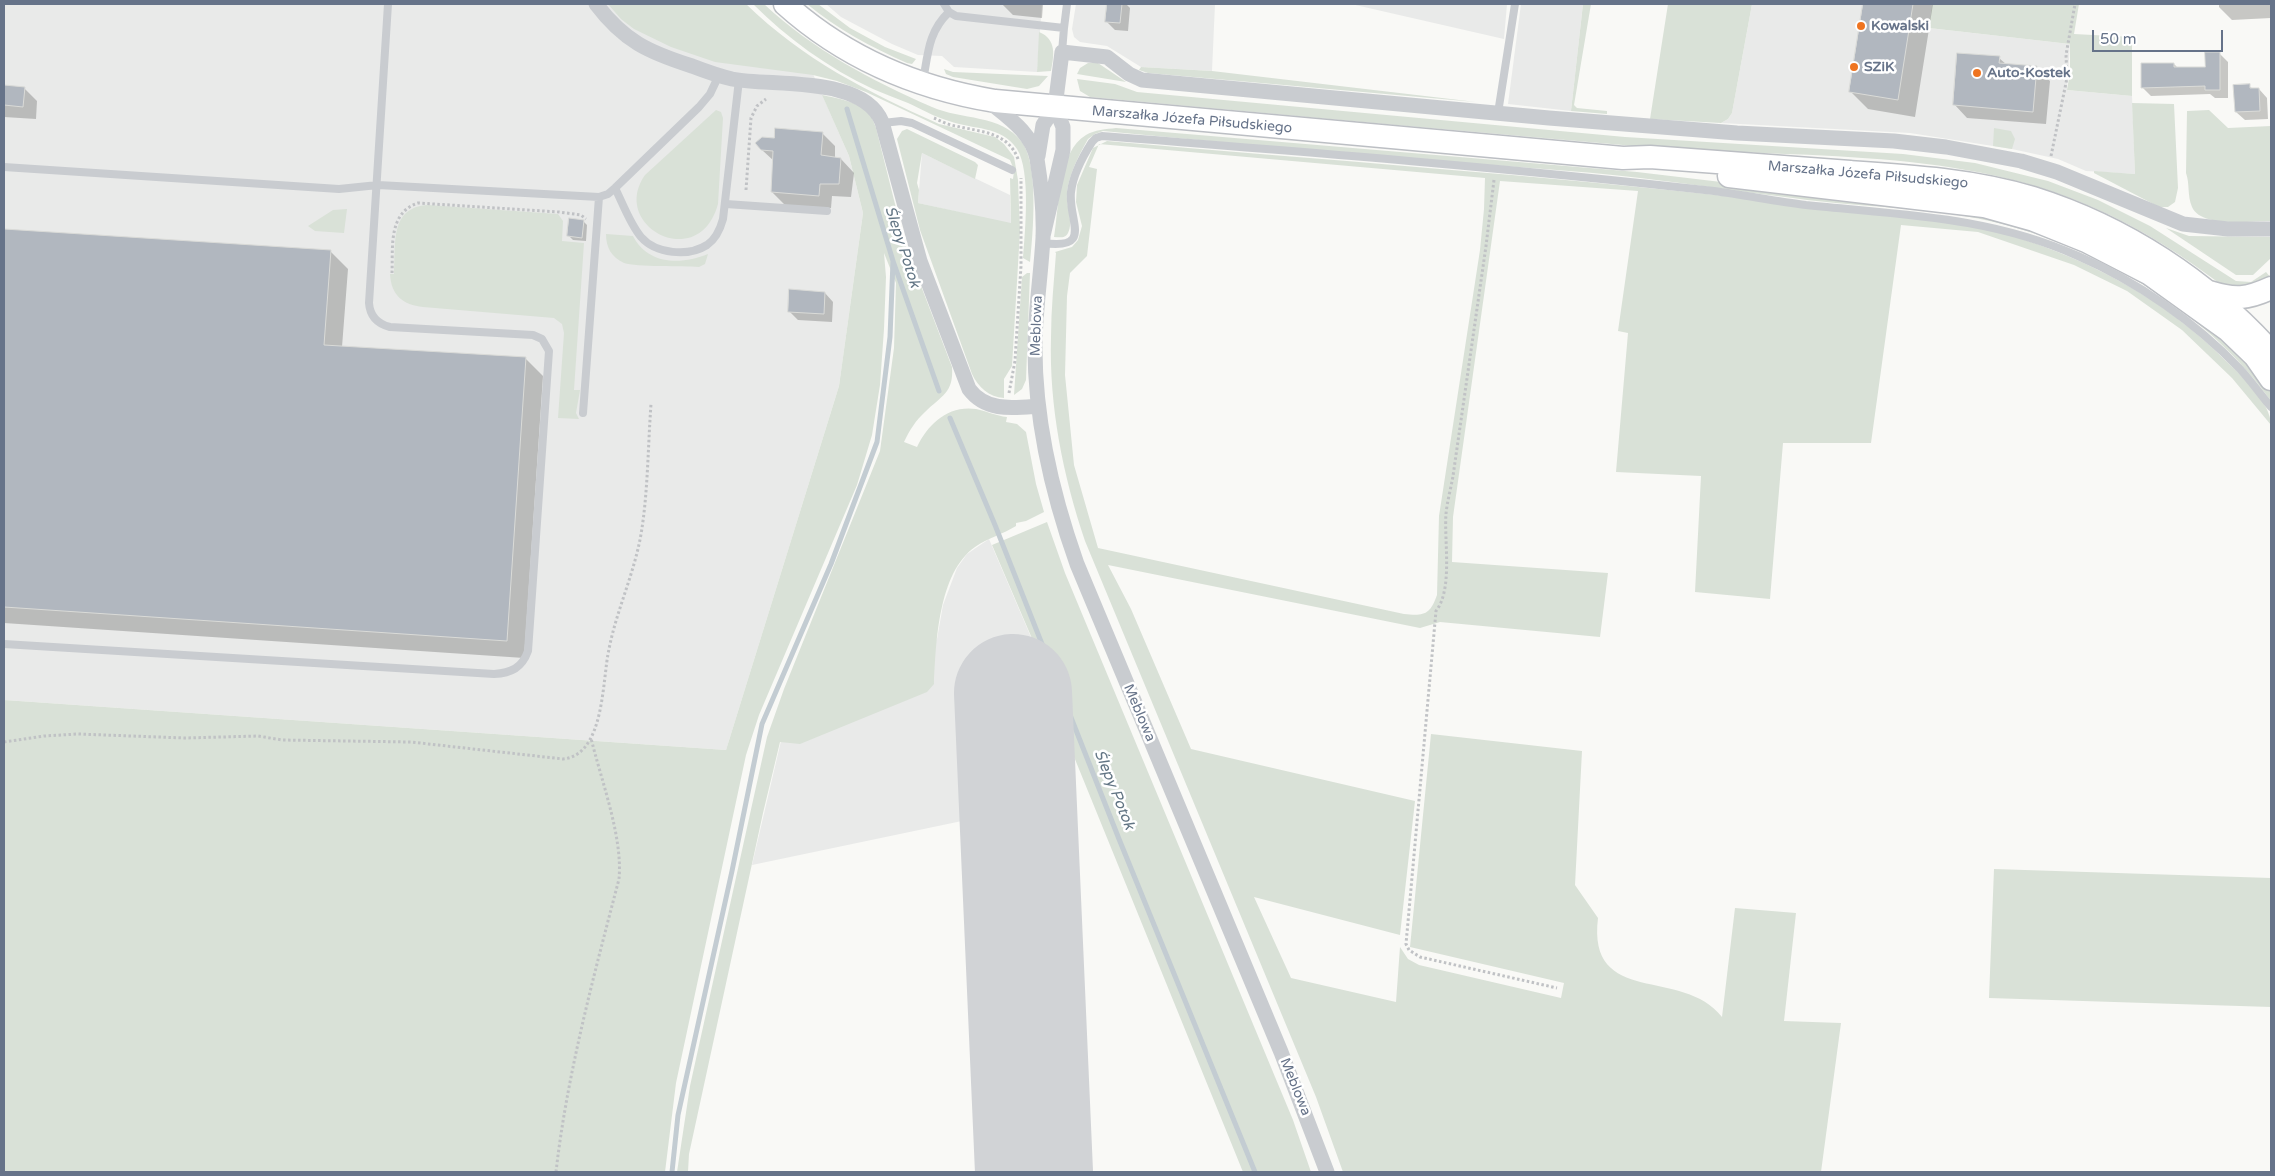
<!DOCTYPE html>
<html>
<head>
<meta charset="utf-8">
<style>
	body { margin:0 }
	#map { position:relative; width:2275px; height:1176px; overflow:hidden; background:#f9f9f6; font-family:"Varela Round",sans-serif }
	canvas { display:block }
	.frame { position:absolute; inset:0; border:5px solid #667389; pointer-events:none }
	.scale { position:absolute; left:2092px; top:30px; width:131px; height:22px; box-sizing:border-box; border:2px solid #667389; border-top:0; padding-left:6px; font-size:15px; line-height:18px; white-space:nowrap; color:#667389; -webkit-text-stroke:4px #fff; paint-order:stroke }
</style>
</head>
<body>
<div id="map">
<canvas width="2275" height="1176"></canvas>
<div class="frame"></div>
<div class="scale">50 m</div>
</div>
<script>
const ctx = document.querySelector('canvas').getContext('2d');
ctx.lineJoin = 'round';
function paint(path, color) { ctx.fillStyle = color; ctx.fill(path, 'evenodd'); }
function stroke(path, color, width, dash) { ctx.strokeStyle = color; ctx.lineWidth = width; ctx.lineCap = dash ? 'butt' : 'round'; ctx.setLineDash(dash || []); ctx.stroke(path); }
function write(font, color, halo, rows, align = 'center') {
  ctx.font = font + ' "Varela Round",sans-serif'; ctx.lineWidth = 5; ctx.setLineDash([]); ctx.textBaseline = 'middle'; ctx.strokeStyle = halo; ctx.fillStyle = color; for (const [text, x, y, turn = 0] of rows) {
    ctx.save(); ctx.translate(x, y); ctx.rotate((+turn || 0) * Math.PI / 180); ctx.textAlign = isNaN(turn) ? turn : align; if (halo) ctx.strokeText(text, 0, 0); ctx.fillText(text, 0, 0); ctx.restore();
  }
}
paint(new Path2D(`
	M 4,4 L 735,4 L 813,74 L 849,156 L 863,213 L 839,386 L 726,750 L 4,700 Z
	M 826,4 L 1042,4 L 1037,72 L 954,67 L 942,56 L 918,55 L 892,44 L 841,17 Z
	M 1076,4 L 1215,4 L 1212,71 L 1141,67 L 1107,46 L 1080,42 L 1074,37 L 1072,29 Z
	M 1351,4 L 1507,4 L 1504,39 Z
	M 1521,4 L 1583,4 L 1571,111 L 1508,104 Z
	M 1752,4 L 1932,4 L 1929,28 L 2070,44 L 2067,90 L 2132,96 L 2135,174 L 2086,171 L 2058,159 L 2012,149 L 1910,133 L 1721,123 L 1728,119 L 1732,113 Z
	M 922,153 L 1010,195 L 1011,224 L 918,203 Z
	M 989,539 L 1057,698 L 1075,1172 L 994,1172 L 981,817 L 752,865 L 781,741 L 937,639 L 943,605 L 957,568 L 967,554 Z`), '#e9eae9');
paint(new Path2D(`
	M 608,4 L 746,4 C 804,60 866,91 939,124 L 995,137 L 1004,144 L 1014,157 L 1018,180 L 1020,231 L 1012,366 L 1004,379 L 1004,398 C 989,397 978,387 972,374 L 920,230 L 897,139 L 902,131 L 907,129 L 975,162 L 978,165 L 975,179 L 922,153 L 917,183 L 919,190 L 918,203 L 1011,223 L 1010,178 L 1013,179 L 1014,170 L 1010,160 L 866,92 L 837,81 L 813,75 L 715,62 L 671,47 L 634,29 L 621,19 Z
	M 753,4 L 764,4 C 813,50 871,80 932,107 C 961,120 1001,114 1022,142 C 1039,166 1033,233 1030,262 L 1023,258 C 1025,232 1031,171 1017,149 C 1001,125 973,130 949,121 C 935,117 921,109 908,103 C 896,98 884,94 873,89 C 828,68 787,38 753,4 Z
	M 807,4 L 818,4 L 850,28 L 885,47 L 916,59 L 912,64 L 907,63 C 871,47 837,29 807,4 Z
	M 1583,4 L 1591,4 L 1574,105 L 1577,108 L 1607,111 L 1607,114 L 1571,111 Z
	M 1668,4 L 1752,4 L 1732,113 L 1728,119 L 1721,123 L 1650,119 Z
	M 1932,4 L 2079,4 L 2074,34 L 2132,37 L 2132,96 L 2067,90 L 2070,72 L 2070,44 L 1929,28 Z
	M 1039,32 C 1057,39 1054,56 1051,71 L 1037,72 Z
	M 1088,63 L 1098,63 L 1126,82 L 1077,74 L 1080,68 Z
	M 1141,67 L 1212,71 L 1476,102 L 1148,73 L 1139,70 Z
	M 944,69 L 953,72 L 1048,76 L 1039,86 L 1027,89 L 953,77 L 946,74 Z
	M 1077,79 L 1115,84 L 1137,92 L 1625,137 L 1903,154 L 1975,163 L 2048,181 L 2098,200 L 2150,226 L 2236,281 L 2251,282 L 2266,272 L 2271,278 L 2261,285 L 2227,289 C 2185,257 2141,228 2092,207 C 1949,144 1786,160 1634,146 C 1453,130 1272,114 1090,97 L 1080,91 Z
	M 822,95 C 836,98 859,102 869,113 C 872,117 874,123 876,128 L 905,244 L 952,367 C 954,393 941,396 925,412 C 916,420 909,431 904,442 L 917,447 C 928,424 948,405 976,409 C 987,411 996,416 1007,417 L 1006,422 L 1017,424 L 1026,432 L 1036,484 L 1044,512 L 1026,521 L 1016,523 L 1016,526 C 1003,534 988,538 975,547 C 938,573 936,643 934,684 L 927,692 L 800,744 L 780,742 L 763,813 L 689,1154 L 688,1172 L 677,1172 L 690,1086 L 767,737 L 784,689 L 880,451 L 894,348 L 896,283 L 884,253 L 886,277 L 884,329 L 880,385 L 872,435 L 857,485 L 759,715 L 746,755 L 676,1083 L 665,1172 L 4,1172 L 4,700 L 726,750 L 839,386 L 863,213 L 849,156 Z
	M 2132,103 L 2174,104 L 2178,188 L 2175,202 L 2168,207 L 2159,207 L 2094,173 L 2094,171 L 2135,174 Z
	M 716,110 L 721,112 L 723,118 L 718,204 C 699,274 609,226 645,175 Z
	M 2209,110 L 2228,128 L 2271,126 L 2271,221 C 2251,221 2201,228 2192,207 C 2187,195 2190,184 2186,173 L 2187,111 Z
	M 1116,128 L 1637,172 L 1982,213 L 2110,259 L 2226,340 L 2271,390 L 2271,401 C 2212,318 2116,258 2020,229 C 1946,206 1869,209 1793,198 C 1742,192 1691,184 1640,178 C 1574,170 1508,167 1442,161 C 1329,152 1216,142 1103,131 L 1095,134 L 1088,139 C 1079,155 1068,176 1067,194 C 1066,207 1074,222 1068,233 C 1065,239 1059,237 1054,237 C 1059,208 1058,151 1086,135 C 1094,130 1107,129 1116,128 Z
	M 1994,128 L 2011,131 L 2015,139 L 2012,149 L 1993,146 Z
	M 1107,141 C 1323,160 1539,175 1754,199 C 1809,206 1865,212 1921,219 C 1949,223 1980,225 2007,234 C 2092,261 2162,297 2226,361 C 2242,376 2271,403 2271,425 L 2232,378 L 2182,330 L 2127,291 L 2074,265 L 1978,232 L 1901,225 L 1871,443 L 1783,443 L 1770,599 L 1695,592 L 1701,476 L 1616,472 L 1628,333 L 1618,331 L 1638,191 L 1500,181 L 1453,517 L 1452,562 L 1608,573 L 1600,637 L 1440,622 L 1420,628 L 1108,565 L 1131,609 L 1191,749 L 1415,801 L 1400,935 L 1254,897 L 1291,978 L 1396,1002 L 1400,947 L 1408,959 L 1419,965 L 1561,998 L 1564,983 L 1410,947 L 1431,734 L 1582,751 L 1575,885 L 1598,918 C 1587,1008 1683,966 1722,1017 L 1735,908 L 1796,913 L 1784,1021 L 1841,1023 L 1821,1172 L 1343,1172 L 1316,1097 L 1085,541 C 1063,475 1049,407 1051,337 C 1051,309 1054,281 1056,253 L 1055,252 L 1072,247 L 1078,240 L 1082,226 L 1076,202 L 1077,185 L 1093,148 ZM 1099,144 L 1485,178 L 1484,209 L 1480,250 L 1439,516 L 1437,595 C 1430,615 1424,616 1404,614 L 1098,548 L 1074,465 L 1065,375 L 1067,296 L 1070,273 L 1087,256 L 1097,169 L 1089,167 Z
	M 428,205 L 558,214 L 563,221 L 562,241 L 584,243 L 574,390 L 580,390 L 576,413 L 579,419 L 558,418 L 564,333 L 562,324 L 554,318 L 423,307 C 403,305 391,295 390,274 L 394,274 C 396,245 389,207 428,205 Z
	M 347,209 L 344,233 L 315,231 L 308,226 L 333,210 Z
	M 2166,228 L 2189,236 L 2271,237 L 2271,258 L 2253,275 L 2236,275 Z
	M 606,234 L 633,236 C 648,265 681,265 708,254 L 705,264 L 699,267 C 684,266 636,267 624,263 C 611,257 606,247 606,234 Z
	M 1027,273 L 1030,273 L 1026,380 L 1022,389 L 1014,395 L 1022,277 Z
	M 1047,522 L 1065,573 L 1293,1120 L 1311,1172 L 1243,1172 L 1057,715 L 1057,697 L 992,545 Z
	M 1994,869 L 2271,878 L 2271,1007 L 1989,998 Z`), '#d9e1d7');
paint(new Path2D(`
	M 1002,4 L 1043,4 L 1042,18 L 1013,15 Z
	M 1108,4 L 1126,4 L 1130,8 L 1128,31 L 1115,30 L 1106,21 Z
	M 1864,4 L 1933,4 L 1915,117 L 1868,109 L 1851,92 Z
	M 2219,4 L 2271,4 L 2271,18 L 2232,20 L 2219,7 Z
	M 2219,53 L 2228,62 L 2228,98 L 2215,98 L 2210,94 L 2151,96 L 2142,87 L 2174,64 L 2178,68 L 2206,68 Z
	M 1999,58 L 2007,65 L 2036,68 L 2050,81 L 2046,124 L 1967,118 L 1954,104 Z
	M 4,86 L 24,88 L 37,101 L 36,119 L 4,117 Z
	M 2249,86 L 2253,89 L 2259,89 L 2267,98 L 2268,119 L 2245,120 L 2236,112 Z
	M 822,133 L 835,146 L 835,159 L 841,159 L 854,173 L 851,197 L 832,196 L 831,208 L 785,205 L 772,192 L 774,161 L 762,150 L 775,139 Z
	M 583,221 L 587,225 L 586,241 L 573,240 L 569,236 Z
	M 4,230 L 330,251 L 348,269 L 342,347 L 525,358 L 543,376 L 524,658 L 4,623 Z
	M 825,293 L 833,302 L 832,322 L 798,320 L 789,311 Z`), '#0003');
stroke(new Path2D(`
	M 847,109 L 893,261 L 939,391
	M 950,418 L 995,525 L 1119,839 L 1255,1172
	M 672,1172 L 678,1115 L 732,871 L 762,724 L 831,564 L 877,442 L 890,337 L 893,261`), '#c3ccd2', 5);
stroke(new Path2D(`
	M 1013,693 L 1034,1172`), '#d1d3d6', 118);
const building = new Path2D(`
	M 1107,4 L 1122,4 L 1120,23 L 1105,22 Z
	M 1863,4 L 1913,4 L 1898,100 L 1849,92 Z
	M 2205,52 L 2220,52 L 2220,90 L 2205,90 L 2205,86 L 2141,88 L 2141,63 L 2174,63 L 2174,67 L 2205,67 Z
	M 1957,53 L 2000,56 L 1999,63 L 2037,66 L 2033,112 L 1953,105 Z
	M 2250,84 L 2250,88 L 2259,88 L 2260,111 L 2235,112 L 2233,85 Z
	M 4,85 L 25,87 L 23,107 L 4,105 Z
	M 775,128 L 823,132 L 821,155 L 841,158 L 839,184 L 820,184 L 819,196 L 771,192 L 773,151 L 761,150 L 755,143 L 762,137 L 774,138 Z
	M 569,218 L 584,220 L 582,238 L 567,236 Z
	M 4,229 L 331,250 L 324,345 L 526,357 L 507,641 L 4,607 Z
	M 789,289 L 825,292 L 824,314 L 788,312 Z`);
paint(building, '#b1b7bf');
stroke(building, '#dadbd8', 1);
const primary = new Path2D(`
	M 785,4 C 844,57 916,88 995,101 L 1623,158 L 1650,157 C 1717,162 1784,167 1850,172 C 1911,176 1974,180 2033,198 C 2125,227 2207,281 2271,352
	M 1729,176 L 1984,206 L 2034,220 L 2086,241 L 2150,274 L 2228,330 L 2255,356 L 2271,379
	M 2209,292 C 2235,300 2247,299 2271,288`);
stroke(primary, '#bcbfc4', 25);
stroke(new Path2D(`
	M 934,118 C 941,121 948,125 956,126 C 981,132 1008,132 1018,159
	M 2051,156 L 2067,78 L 2066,55 L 2075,4
	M 1494,180 L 1486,246 L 1453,476 C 1451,488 1447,502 1446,514 C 1444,542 1453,589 1436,611 L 1406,944 L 1409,950 L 1420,957 L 1557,988
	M 746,190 L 751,118 L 757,106 L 766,99
	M 392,273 C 393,247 388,213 418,203 L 559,212 L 581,215 L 586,219
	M 1009,393 L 1015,361 L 1021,266 L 1021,178
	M 4,742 L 44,736 L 78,734 L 185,738 L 258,736 L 282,740 L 411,742 L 563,759 C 605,755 602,680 609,649 C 617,608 636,570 642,528 C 648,488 648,445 651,404
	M 556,1172 C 567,1074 594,975 619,879 C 623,837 601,780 591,738`), '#c0c2c5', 3, [2.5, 2.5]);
stroke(new Path2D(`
	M 944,4 L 949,12 L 956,16 L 1064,28 L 1062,52
	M 1064,28 L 1067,4
	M 923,81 C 928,54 928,32 949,12
	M 1498,113 L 1515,4
	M 883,123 L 901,121 L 912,123 L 1012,170
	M 4,167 L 339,189 L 378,185 L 599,197
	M 615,188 C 623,204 630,224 641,237 C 656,254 688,257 707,245 C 716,239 720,230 723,219 L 739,80
	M 726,204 L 827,211
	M 1043,243 C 1094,250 1068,221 1071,192 C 1073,175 1083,156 1092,142 L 1096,138 L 1102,136 C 1306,152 1511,168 1714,191 C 1744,195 1775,201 1806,205 C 1901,215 1989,216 2078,256 C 2138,282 2195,322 2240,369 C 2251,381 2261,395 2271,407
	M 583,413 L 599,197 L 608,194 L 615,188 L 699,107 L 710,94 L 719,75
	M 4,644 L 494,674 C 511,673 522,668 528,651 L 549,351 L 542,339 L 533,335 L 390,327 C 378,324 370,317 369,303 L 388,4`), '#c9ccd0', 8);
stroke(new Path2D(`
	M 596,4 C 624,41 648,52 692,66 C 705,71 719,76 732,79 C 773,87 863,75 882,122 L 920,261 L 969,389 C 986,412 1013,408 1038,406
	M 987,100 C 1006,116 1032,132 1037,159 C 1041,184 1044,213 1043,238 C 1041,273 1036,306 1035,341 C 1034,418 1051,491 1077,564 L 1281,1052 L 1327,1172
	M 1038,156 L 1043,125 L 1055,107
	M 1043,236 L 1063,150 L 1063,127 L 1055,107 L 1062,52 L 1107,57 L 1129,74 L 1142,80 L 1549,118 L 1737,133 L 1894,141 L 1946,147 L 2021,161 L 2057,172 L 2183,224 L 2228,229 L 2271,229`), '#c9ccd0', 15);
stroke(primary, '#fff', 22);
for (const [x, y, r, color] of [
	[1861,26,5,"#ef7420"],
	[1854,67,5,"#ef7420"],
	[1977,73,5,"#ef7420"]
]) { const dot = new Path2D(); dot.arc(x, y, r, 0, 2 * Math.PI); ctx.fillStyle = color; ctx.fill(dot); stroke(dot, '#fff', 2); }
write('bold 14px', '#667389', '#fff', [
	["Kowalski",1871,26],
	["SZiK",1864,67],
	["Auto-Kostek",1987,73]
], 'left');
write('14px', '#667389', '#fff', [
	["Marszałka Józefa Piłsudskiego",1192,120,5],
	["Marszałka Józefa Piłsudskiego",1868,175,5],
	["Meblowa",1037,326,-88],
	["Meblowa",1139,713,67],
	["Meblowa",1295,1087,68]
]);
write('italic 15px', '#627584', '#fff', [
	["Ślepy Potok",902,247,72],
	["Ślepy Potok",1114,790,68]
]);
</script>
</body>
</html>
